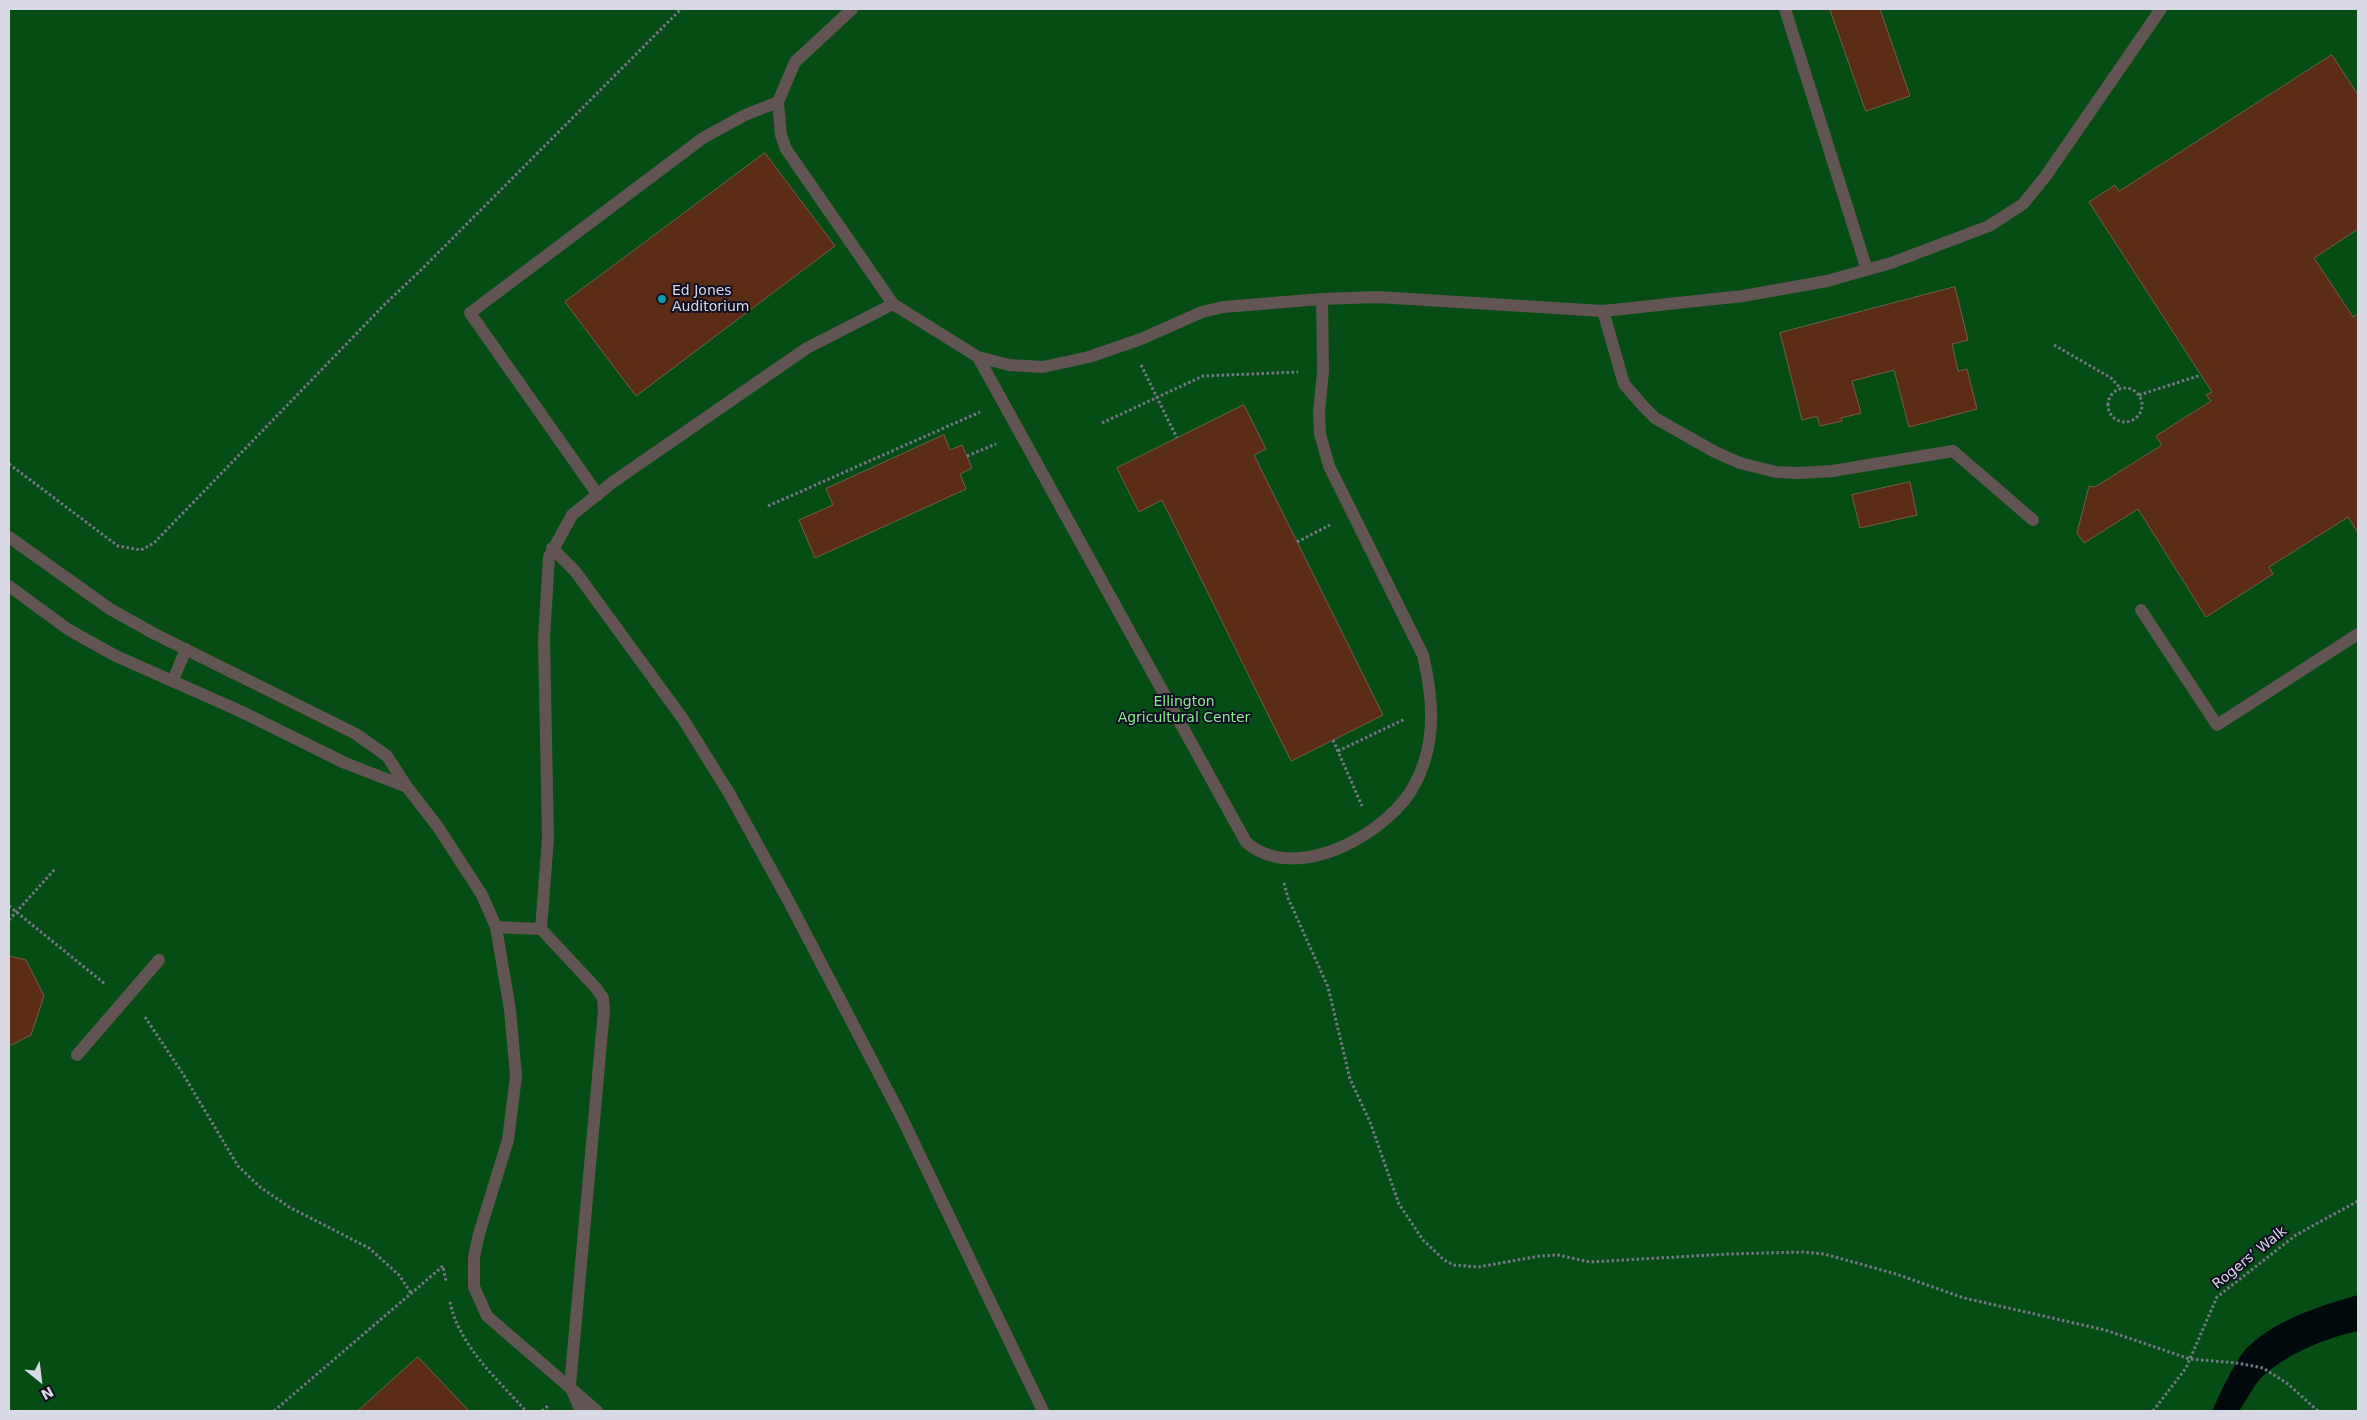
<!DOCTYPE html>
<html>
<head>
<meta charset="utf-8">
<style>
	body { margin:0 }
	#map { position:relative; width:2367px; height:1420px; overflow:hidden; background:#1a182b; font-family:"DejaVu Sans",sans-serif }
	canvas { display:block }
	.frame { position:absolute; inset:0; border:10px solid #d9d9e6; pointer-events:none }
	.north { position:absolute; left:15px; top:1355px; width:50px; height:50px; -webkit-text-stroke:4px #110f21; paint-order:stroke; rotate:151deg; font-size:14px; font-weight:700; line-height:20px; text-align:center; color:#d9d9e6 }
	.north::after { content:''; display:block; margin:auto; width:18px; height:22px; background:#d9d9e6; clip-path:polygon(50% 0,100% 100%,50% 72%,0 100%) }
</style>
</head>
<body>
<div id="map">
<canvas width="2367" height="1420"></canvas>
<div class="frame"></div>
<div class="north">N</div>
</div>
<script>
const ctx = document.querySelector('canvas').getContext('2d');
ctx.lineJoin = 'round';
function paint(path, color) { ctx.fillStyle = color; ctx.fill(path, 'evenodd'); }
function stroke(path, color, width, dash) { ctx.strokeStyle = color; ctx.lineWidth = width; ctx.lineCap = dash ? 'butt' : 'round'; ctx.setLineDash(dash || []); ctx.stroke(path); }
function write(font, color, halo, rows, align = 'center') {
  ctx.font = font + ' "DejaVu Sans",sans-serif'; ctx.lineWidth = 4; ctx.setLineDash([]); ctx.textBaseline = 'middle'; ctx.strokeStyle = halo; ctx.fillStyle = color; for (const [text, x, y, turn = 0] of rows) {
    ctx.save(); ctx.translate(x, y); ctx.rotate((+turn || 0) * Math.PI / 180); ctx.textAlign = isNaN(turn) ? turn : align; if (halo) ctx.strokeText(text, 0, 0); ctx.fillText(text, 0, 0); ctx.restore();
  }
}
paint(new Path2D(`
	M 9,9 L 2358,9 L 2358,1411 L 9,1411 Z`), '#054d14');
paint(new Path2D(`
	M 2358,1295 L 2358,1331 C 2326,1338 2288,1353 2263,1376 C 2254,1384 2247,1400 2239,1411 L 2212,1411 C 2219,1396 2236,1358 2248,1347 C 2277,1319 2320,1306 2358,1295 Z`), '#000a0c');
const building = new Path2D(`
	M 1830,9 L 1880,9 L 1910,96 L 1866,111 Z
	M 2332,55 L 2358,95 L 2358,229 L 2314,258 L 2353,317 L 2358,314 L 2358,533 L 2348,517 L 2269,567 L 2273,574 L 2206,617 L 2138,509 L 2084,543 L 2077,533 L 2089,486 L 2095,487 L 2162,445 L 2156,436 L 2211,401 L 2206,395 L 2212,392 L 2089,202 L 2115,185 L 2119,191 Z
	M 765,153 L 835,246 L 636,396 L 565,302 Z
	M 1955,287 L 1968,340 L 1952,344 L 1958,371 L 1967,369 L 1977,409 L 1909,427 L 1894,370 L 1852,381 L 1861,413 L 1841,418 L 1842,421 L 1820,426 L 1817,416 L 1802,420 L 1780,333 Z
	M 1244,405 L 1266,449 L 1254,455 L 1383,715 L 1291,761 L 1162,500 L 1139,512 L 1117,468 Z
	M 944,435 L 950,450 L 962,445 L 972,468 L 960,474 L 966,489 L 815,558 L 799,520 L 833,505 L 826,489 Z
	M 1910,482 L 1917,515 L 1860,528 L 1852,495 Z
	M 9,956 L 26,960 L 44,996 L 31,1035 L 9,1046 Z
	M 418,1357 L 469,1411 L 358,1411 Z`);
paint(building, '#5b2d14');
stroke(building, '#755c51', 1);
stroke(new Path2D(`
	M 2054,345 L 2111,378 L 2121,389
	M 1141,365 L 1177,438
	M2108 405a17 17 0 1 1 34 0a17 17 0 1 1-34 0Z
	M 2139,395 L 2201,375
	M 1102,423 L 1203,376 L 1298,372
	M 967,456 L 996,444
	M 9,464 L 118,546 L 141,550 L 154,543 L 386,303 L 420,271 L 681,9
	M 768,506 L 980,412
	M 1297,542 L 1330,525
	M 1333,740 L 1362,806
	M 1338,751 L 1405,719
	M 1284,883 L 1288,898 L 1328,987 L 1350,1079 L 1370,1122 L 1399,1204 L 1423,1240 L 1444,1260 L 1454,1265 L 1478,1267 L 1540,1256 L 1558,1255 L 1590,1262 L 1728,1254 L 1804,1252 L 1824,1254 L 1896,1274 L 1964,1298 L 2105,1330 L 2190,1359 L 2237,1363 L 2263,1368 L 2288,1384 L 2318,1411
	M 9,906 L 105,984
	M 9,920 L 55,869
	M 145,1017 L 183,1074 L 238,1166 L 260,1187 L 289,1207 L 369,1248 L 399,1275 L 411,1293
	M 450,1302 C 459,1346 498,1380 526,1411
	M 274,1411 L 443,1266 L 446,1281
	M 542,1411 L 549,1405
	M 2153,1411 L 2186,1368 L 2217,1297 L 2296,1235 L 2358,1201`), '#797888', 3, [2.5, 2.5]);
stroke(new Path2D(`
	M 852,9 L 795,62 L 778,102 L 781,135 L 786,149 L 893,304
	M 1785,9 L 1867,270
	M 1603,311 L 1624,384 L 1644,407 L 1655,418 L 1715,452 L 1740,463 L 1776,472 L 1800,473 L 1832,471 L 1953,451 L 2033,520
	M 978,357 L 1246,842 C 1296,886 1391,833 1416,782 C 1437,740 1433,698 1423,655 L 1329,466 L 1320,434 L 1319,413 L 1323,371 L 1322,299
	M 598,495 L 470,313 L 703,138 L 745,115 L 778,102
	M 9,537 L 110,609 L 155,634 L 356,734 L 387,756 L 407,787 L 438,827 L 482,895 L 496,927 L 541,929 L 548,838 L 544,639 L 549,557 L 572,515 L 613,482 L 807,348 L 893,304 L 978,357 L 1009,365 L 1043,367 L 1089,357 L 1141,339 L 1202,312 L 1223,307 L 1322,299 L 1377,297 L 1603,311 L 1743,296 L 1827,281 L 1891,263 L 1989,226 L 2023,204 L 2045,177 L 2161,9
	M 552,548 L 575,571 L 683,719 L 729,793 L 788,900 L 901,1116 L 1043,1411
	M 9,586 L 69,630 L 116,656 L 240,711 L 345,763 L 407,787
	M 2141,610 L 2217,725 L 2358,634
	M 173,680 L 186,649
	M 496,927 L 510,1010 L 516,1076 L 508,1140 L 479,1234 L 474,1257 L 474,1287 L 487,1316 L 597,1411
	M 541,929 L 596,988 L 603,998 L 604,1010 L 570,1386 L 581,1411
	M 77,1055 L 159,960`), '#615452', 12);
for (const [x, y, r, color] of [
	[662,299,5,"#0f9aa8"]
]) { const dot = new Path2D(); dot.arc(x, y, r, 0, 2 * Math.PI); ctx.fillStyle = color; ctx.fill(dot); stroke(dot, '#110f21', 2); }
write('14px', '#d9d9e6', '#110f21', [
	["Ed Jones",672,291],
	["Auditorium",672,307]
], 'left');
write('14px', '#89ec8f', '#110f21', [
	["Ellington",1184,702],
	["Agricultural Center",1184,718]
]);
write('14px', '#d9d9e6', '#110f21', [
	["Rogers’ Walk",2250,1258,-39]
]);
</script>
</body>
</html>
